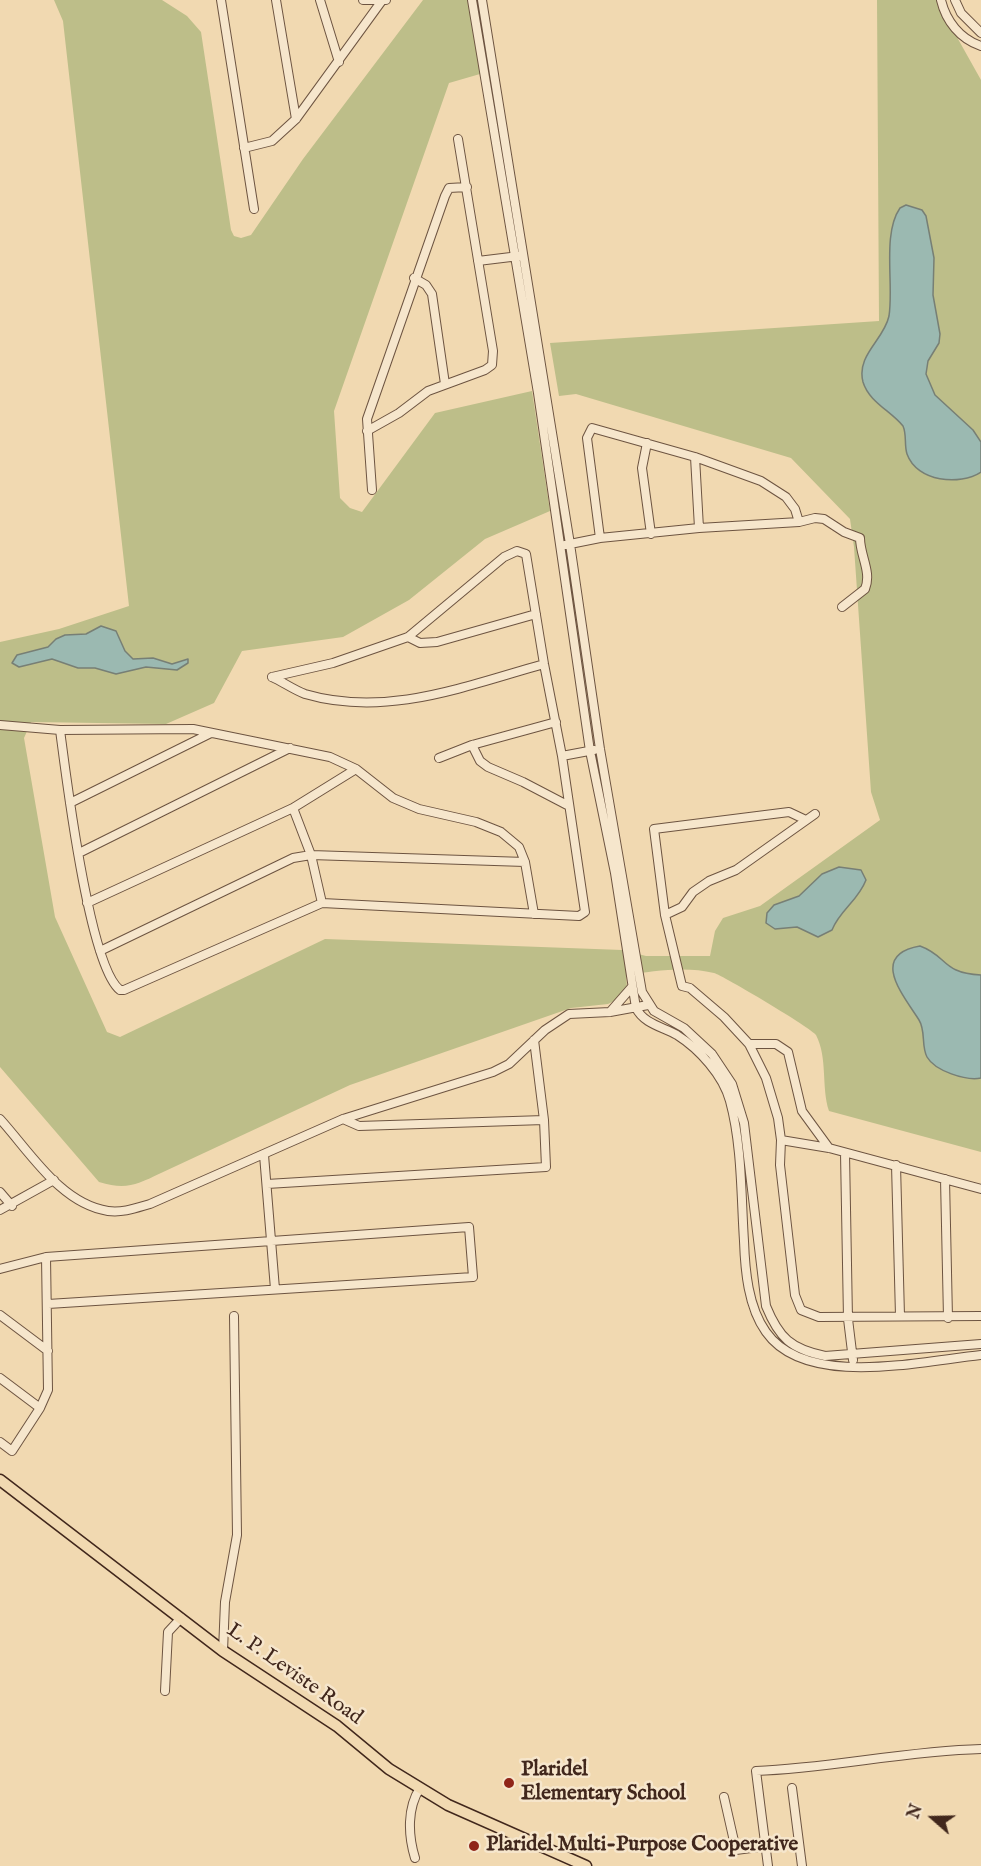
<!DOCTYPE html>
<html>
<head>
<meta charset="utf-8">
<style>
	body { margin:0 }
	#map { position:relative; width:981px; height:1866px; overflow:hidden; background:#f1d9b1; font-family:"IM FELL English",serif }
	canvas { display:block }
	.north { position:absolute; left:903px; top:1788px; width:60px; height:60px; -webkit-text-stroke:4px #f6e6cc; paint-order:stroke; rotate:290deg; font-size:16px; font-weight:700; line-height:24px; text-align:center; color:#41271c }
	.north::after { content:''; display:block; margin:auto; width:21px; height:27px; background:#41271c; clip-path:polygon(50% 0,100% 100%,50% 72%,0 100%) }
</style>
</head>
<body>
<div id="map">
<canvas width="981" height="1866"></canvas>
<div class="north">N</div>
</div>
<script>
const ctx = document.querySelector('canvas').getContext('2d');
ctx.lineJoin = 'round';
function paint(path, color) { ctx.fillStyle = color; ctx.fill(path, 'evenodd'); }
function stroke(path, color, width, dash) { ctx.strokeStyle = color; ctx.lineWidth = width; ctx.lineCap = dash ? 'butt' : 'round'; ctx.setLineDash(dash || []); ctx.stroke(path); }
function write(font, color, halo, rows, align = 'center') {
  ctx.font = font + ' "IM FELL English",serif'; ctx.lineWidth = 5; ctx.setLineDash([]); ctx.textBaseline = 'middle'; ctx.strokeStyle = halo; ctx.fillStyle = color; for (const [text, x, y, turn = 0] of rows) {
    ctx.save(); ctx.translate(x, y); ctx.rotate((+turn || 0) * Math.PI / 180); ctx.textAlign = isNaN(turn) ? turn : align; if (halo) ctx.strokeText(text, 0, 0); ctx.fillText(text, 0, 0); ctx.restore();
  }
}
paint(new Path2D(`
	M 54,0 L 162,0 L 187,16 L 201,32 L 231,230 L 234,236 L 241,238 L 251,235 L 303,159 L 423,0 L 471,0 L 480,74 L 449,83 L 334,411 L 340,498 L 350,508 L 362,512 L 435,413 L 532,391 L 550,511 L 485,539 L 409,600 L 343,637 L 242,651 L 214,703 L 166,724 L 31,722 L 24,738 L 55,917 L 107,1032 L 120,1037 L 325,939 L 622,950 L 646,956 L 710,956 L 715,931 L 723,918 L 760,906 L 880,820 L 871,792 L 854,547 L 850,519 L 791,458 L 576,394 L 559,396 L 550,343 L 879,321 L 877,0 L 941,0 L 944,14 L 981,80 L 981,1152 L 829,1111 C 821,1087 828,1058 816,1035 C 813,1029 722,975 714,973 C 686,966 654,971 626,975 L 627,987 L 622,997 L 608,1004 L 571,1008 L 350,1085 L 161,1173 C 136,1185 126,1190 99,1182 L 0,1067 L 0,642 L 59,629 L 129,606 L 63,21 Z`), '#bdbe89');
const water = new Path2D(`
	M 906,205 L 922,210 L 926,216 L 934,258 L 933,295 L 940,334 L 939,343 L 928,361 L 926,374 L 935,395 L 973,430 L 981,442 L 981,472 C 960,486 917,482 907,454 C 904,445 907,435 903,426 C 891,411 869,402 863,382 C 856,355 884,340 889,316 C 894,284 882,234 900,208 Z
	M 101,626 L 116,631 L 125,651 L 133,659 L 153,658 L 172,664 L 188,659 L 188,663 L 177,670 L 146,667 L 116,674 L 95,668 L 78,668 L 52,659 L 19,667 L 12,663 L 17,655 L 48,647 L 56,639 L 65,635 L 86,634 Z
	M 839,867 L 861,870 L 866,880 C 858,901 840,910 832,930 L 818,937 L 797,927 L 775,929 L 766,923 L 767,913 L 774,905 L 799,896 L 822,874 Z
	M 920,946 C 948,956 941,973 981,975 L 981,1078 C 966,1081 935,1071 927,1057 C 921,1046 926,1031 919,1020 C 904,996 868,955 920,946 Z`);
paint(water, '#9bb9b1');
stroke(water, '#777f75', 1.5);
const minor = new Path2D(`
	M 221,0 L 254,209
	M 276,0 L 296,119
	M 320,0 L 339,62
	M 363,0 L 386,0
	M 472,0 L 538,393 L 590,751 L 615,873 L 636,1008 C 644,1024 663,1027 677,1035 C 699,1049 723,1075 730,1101 C 742,1145 741,1195 744,1241 C 745,1270 748,1307 766,1332 C 806,1389 921,1361 981,1355
	M 482,0 L 570,544 L 600,749 L 642,992 L 654,1011 L 684,1028 L 712,1054 L 732,1084 L 744,1123 L 766,1306 C 779,1338 791,1349 825,1356 L 981,1344
	M 941,0 C 946,21 960,39 981,46
	M 955,0 L 961,13 L 981,33
	M 244,148 L 272,141 L 296,119 L 381,2
	M 478,261 L 519,256
	M 414,278 L 426,285 L 432,294 L 445,384
	M 367,431 L 399,413 L 428,391 L 485,370 L 492,365 L 493,351 L 458,139
	M 647,443 L 642,468 L 651,534
	M 695,457 L 699,528
	M 372,490 L 367,419 L 445,196 L 449,188 L 467,187
	M 600,538 L 587,438 L 592,428 L 695,457 L 761,481 L 786,497 L 795,509 L 799,522
	M 565,545 L 600,538 L 699,528 L 799,522 L 815,518 L 824,519 L 844,532 L 860,538 C 860,556 872,572 865,589 L 842,607
	M 408,637 L 420,643 L 437,642 L 536,614
	M 272,677 C 283,682 294,690 305,694 C 387,718 465,686 544,664
	M 0,725 L 60,730 L 193,729 L 330,757 L 356,769 L 393,798 L 419,809 L 476,822 L 501,832 L 519,847 L 525,862 L 534,914
	M 60,730 C 66,775 89,966 120,990 L 124,990 L 322,903 L 579,916 L 585,912 L 562,756 L 544,664 L 526,554 L 517,551 L 504,557 L 408,637 L 333,663 L 272,677
	M 472,745 L 480,761 L 488,767 L 523,782 L 569,806
	M 562,756 L 594,750
	M 439,758 L 472,745 L 556,722
	M 70,803 L 211,733
	M 293,808 L 311,855 L 322,903
	M 806,820 L 789,812 L 654,829 L 665,915 L 682,986 L 690,988 L 724,1017 L 749,1044 L 766,1078 L 778,1118 L 781,1140 L 780,1165 L 795,1295 L 801,1310 L 819,1317 L 981,1316
	M 79,853 L 290,748
	M 87,903 L 293,808 L 356,769
	M 665,915 L 682,907 L 693,892 L 709,881 L 736,870 L 815,814
	M 100,951 L 293,858 L 311,855 L 525,862
	M 610,1012 L 631,988
	M 749,1044 L 776,1044 L 788,1052 L 802,1111 L 829,1148
	M 0,1119 C 30,1152 61,1204 108,1211 C 123,1213 136,1208 150,1204 L 343,1119 L 493,1072 L 509,1064 L 545,1030 L 569,1014 L 610,1012 L 648,1005
	M 343,1119 L 359,1126 L 544,1120
	M 781,1140 L 829,1148 L 981,1189
	M 845,1153 L 848,1319 L 853,1360
	M 264,1155 L 275,1289
	M 896,1165 L 900,1316
	M 945,1179 L 948,1318
	M 267,1184 L 546,1167 L 544,1120 L 534,1040
	M 0,1192 L 12,1206
	M 0,1210 L 54,1180
	M 0,1269 L 46,1257 L 469,1227 L 473,1277 L 48,1304
	M 0,1315 L 48,1351
	M 0,1378 L 40,1408
	M 0,1442 L 12,1451 L 40,1408 L 48,1390 L 46,1257
	M 223,1651 L 225,1602 L 237,1535 L 234,1316
	M 165,1691 L 168,1632 L 181,1618
	M 792,1788 L 802,1866
	M 724,1797 L 736,1850 L 766,1846
	M 415,1858 C 408,1835 407,1808 420,1788
	M 768,1866 L 756,1771 C 831,1768 905,1751 981,1749`);
const major = new Path2D(`
	M 0,1480 L 223,1651 L 337,1726 L 389,1769 L 448,1805 L 586,1866`);
stroke(minor, '#6d5441', 10);
stroke(major, '#41271c', 13);
stroke(minor, '#f6e6cc', 8);
stroke(major, '#f1d9b1', 10);
for (const [x, y, r, color] of [
	[509,1783,6,"#8f2418"],
	[474,1846,6,"#8f2418"]
]) { const dot = new Path2D(); dot.arc(x, y, r, 0, 2 * Math.PI); ctx.fillStyle = color; ctx.fill(dot); stroke(dot, '#f6e6cc', 2); }
write('21px', '#41271c', '#f6e6cc', [
	["L. P. Leviste Road",294,1675,35]
]);
write('bold 21px', '#41271c', '#f6e6cc', [
	["Plaridel",521,1771],
	["Elementary School",521,1795],
	["Plaridel Multi-Purpose Cooperative",486,1846]
], 'left');
</script>
</body>
</html>
